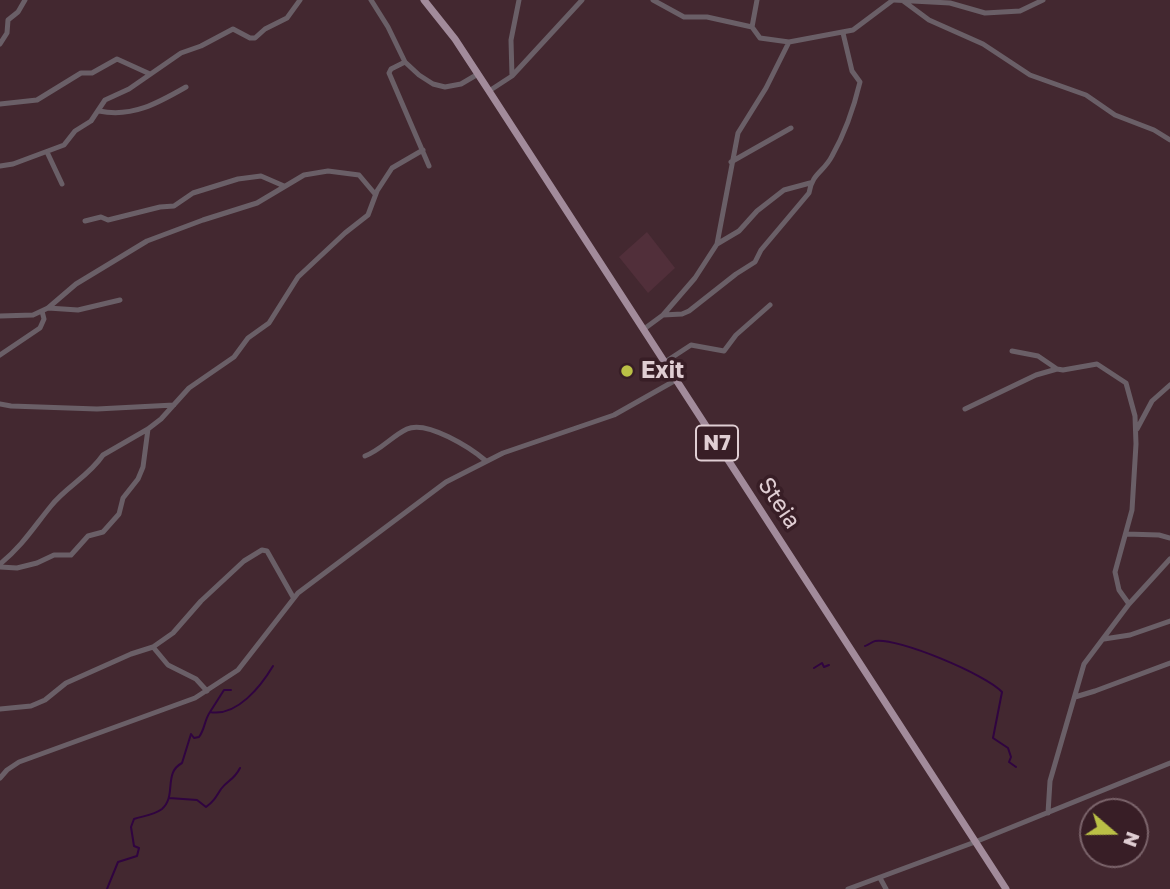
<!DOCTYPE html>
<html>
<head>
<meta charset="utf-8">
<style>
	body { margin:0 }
	#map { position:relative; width:1170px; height:889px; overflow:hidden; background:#432830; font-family:"Golos Text",sans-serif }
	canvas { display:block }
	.north { position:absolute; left:1079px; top:798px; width:70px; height:70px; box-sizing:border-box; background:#381e26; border:2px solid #7b646b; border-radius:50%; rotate:110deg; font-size:19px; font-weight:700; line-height:28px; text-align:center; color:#e0ced3 }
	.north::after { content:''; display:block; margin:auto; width:24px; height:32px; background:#bac046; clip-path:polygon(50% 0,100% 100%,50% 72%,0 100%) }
</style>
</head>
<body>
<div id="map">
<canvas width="1170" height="889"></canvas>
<div class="north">N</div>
</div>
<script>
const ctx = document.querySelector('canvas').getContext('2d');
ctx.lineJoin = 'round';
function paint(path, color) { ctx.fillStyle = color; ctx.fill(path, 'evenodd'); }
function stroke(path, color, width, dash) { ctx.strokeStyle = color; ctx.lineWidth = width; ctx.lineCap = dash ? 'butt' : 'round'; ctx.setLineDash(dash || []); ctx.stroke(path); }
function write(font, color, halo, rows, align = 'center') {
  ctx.font = font + ' "Golos Text",sans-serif'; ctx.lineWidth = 7; ctx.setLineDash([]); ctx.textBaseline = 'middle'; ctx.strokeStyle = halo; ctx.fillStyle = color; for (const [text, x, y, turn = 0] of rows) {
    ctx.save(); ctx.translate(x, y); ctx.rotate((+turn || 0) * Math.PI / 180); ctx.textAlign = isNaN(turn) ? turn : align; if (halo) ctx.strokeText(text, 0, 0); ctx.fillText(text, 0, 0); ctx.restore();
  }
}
paint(new Path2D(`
	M 647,232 L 675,268 L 648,293 L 619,257 Z`), '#512f3a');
stroke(new Path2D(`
	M 865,646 C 866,646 874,641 875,641 C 897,637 987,675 1002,692 L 993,738 L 1008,748 L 1011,757 L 1009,762 L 1016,767
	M 814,668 L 822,663 L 824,667 L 829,665
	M 210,712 L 224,690 L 231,690
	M 169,798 L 197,800 L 206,807 C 214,801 216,797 221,789 C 228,780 234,780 240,768
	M 107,889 L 118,862 L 137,856 L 139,848 L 134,846 L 131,827 L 134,819 C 143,816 154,815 162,809 C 177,796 163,773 182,763 L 191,734 L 194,738 L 199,737 C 205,729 204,721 210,712 C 237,717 261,686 273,666`), '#300440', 2);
stroke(new Path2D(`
	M 371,0 L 388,27 L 405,62 L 419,75 L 433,84 L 445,87 L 461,84 L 478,74
	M 653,0 L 684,17 L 707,17 L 752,27 L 760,38 L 789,42
	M 894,0 L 950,3 L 985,13 L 1020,11 L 1043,0
	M 902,0 L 929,20 L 983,44 L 1030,75 L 1086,95 L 1115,115 L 1154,130 L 1170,140
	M 752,27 L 757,0
	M 0,44 L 7,33 L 8,20 L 18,12 L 25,0
	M 405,62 L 391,69 L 389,73 L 429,166
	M 512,76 L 511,40 L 519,0
	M 489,91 L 512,76 L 582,0
	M 0,104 L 37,100 L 81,73 L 92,73 L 117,59 L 150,74
	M 99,111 C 132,118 158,103 186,87
	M 47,152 L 62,184
	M 731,162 L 791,128
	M 0,166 L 13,164 L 64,145 L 75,131 L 91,121 L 105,100 L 129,89 L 181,53 L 201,46 L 233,29 L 250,38 L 255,38 L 265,29 L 287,18 L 300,0
	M 85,221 L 101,217 L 108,220 L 160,207 L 174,206 L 193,193 L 238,179 L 261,176 L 284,186
	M 717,244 L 739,231 L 757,211 L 784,190 L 810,183
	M 48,308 L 78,310 L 120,300
	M 663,315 L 682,314 L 689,311 L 736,274 L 755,262 L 761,250 L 809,193 C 812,173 824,172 832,156 C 845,133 854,107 860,82 L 852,71 L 843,33
	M 0,316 L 33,315 L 48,308 L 76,284 L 147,241 L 203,220 L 257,203 L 304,175 L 328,171 L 359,175 L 375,194
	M 644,329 L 663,315 L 695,278 L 717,244 L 738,133 L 766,88 L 789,42 L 853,30 L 893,0
	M 1012,351 L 1038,356 L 1057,369 L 1063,370 L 1097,364 L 1126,383 L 1135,416 L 1136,444 L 1132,510 L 1115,572 L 1119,590 L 1129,604
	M 0,355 L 40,328 L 44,319 L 42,311
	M 665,362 L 691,345 L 724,351 L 736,335 L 770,305
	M 0,404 L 11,406 L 97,409 L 174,405
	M 965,409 L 1036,375 L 1057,369
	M 1137,429 L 1152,401 L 1170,385
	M 365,456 C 381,450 392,436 407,429 C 427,420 471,448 486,461
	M 1126,534 L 1159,535 L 1170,538
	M 0,564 C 23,545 33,528 51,506 C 66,487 89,476 103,455 L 148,429 L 161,419 L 189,388 L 234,357 L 248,338 L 269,323 L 298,277 L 345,233 L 368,215 L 377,191 L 392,168 L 423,150
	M 0,567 L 17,568 L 37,563 L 54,555 L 71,555 L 88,536 L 103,532 L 119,514 L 123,498 L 138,479 L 143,467 L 148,429
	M 1104,639 L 1130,635 L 1170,621
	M 207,691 L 196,679 L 168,665 L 153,647 L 173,633 L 201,601 L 244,561 L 262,550 L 267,551 L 293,597
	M 1075,697 L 1095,691 L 1170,663
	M 0,709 L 31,706 L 45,700 L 66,683 L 131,654 L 153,647
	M 0,778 L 7,770 L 19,762 L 195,698 L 238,670 L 298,593 L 446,482 L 503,453 L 614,415 L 676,380
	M 1048,813 L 1050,781 L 1084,664 L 1129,604 L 1170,559
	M 880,878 L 886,889
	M 848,889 L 975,842 L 1170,763`), '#6a5f67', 5);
stroke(new Path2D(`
	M 424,0 L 455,39 L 489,91 L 1006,889`), '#a28b9b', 7);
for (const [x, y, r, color] of [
	[627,371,7,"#bac046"]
]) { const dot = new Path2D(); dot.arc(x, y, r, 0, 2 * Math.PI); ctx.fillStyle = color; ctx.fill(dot); stroke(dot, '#381e26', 2.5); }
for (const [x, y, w] of [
	[717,443,42]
]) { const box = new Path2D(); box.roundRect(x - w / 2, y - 17.5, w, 35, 5); ctx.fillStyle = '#381e26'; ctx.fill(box); stroke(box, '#e0ced3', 2); }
write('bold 21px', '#e0ced3', null, [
	["N7",717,443]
]);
write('bold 23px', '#e0ced3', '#381e26', [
	["Exit",641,371]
], 'left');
write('23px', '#e0ced3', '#381e26', [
	["Steia",779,503,56]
]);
</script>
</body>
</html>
